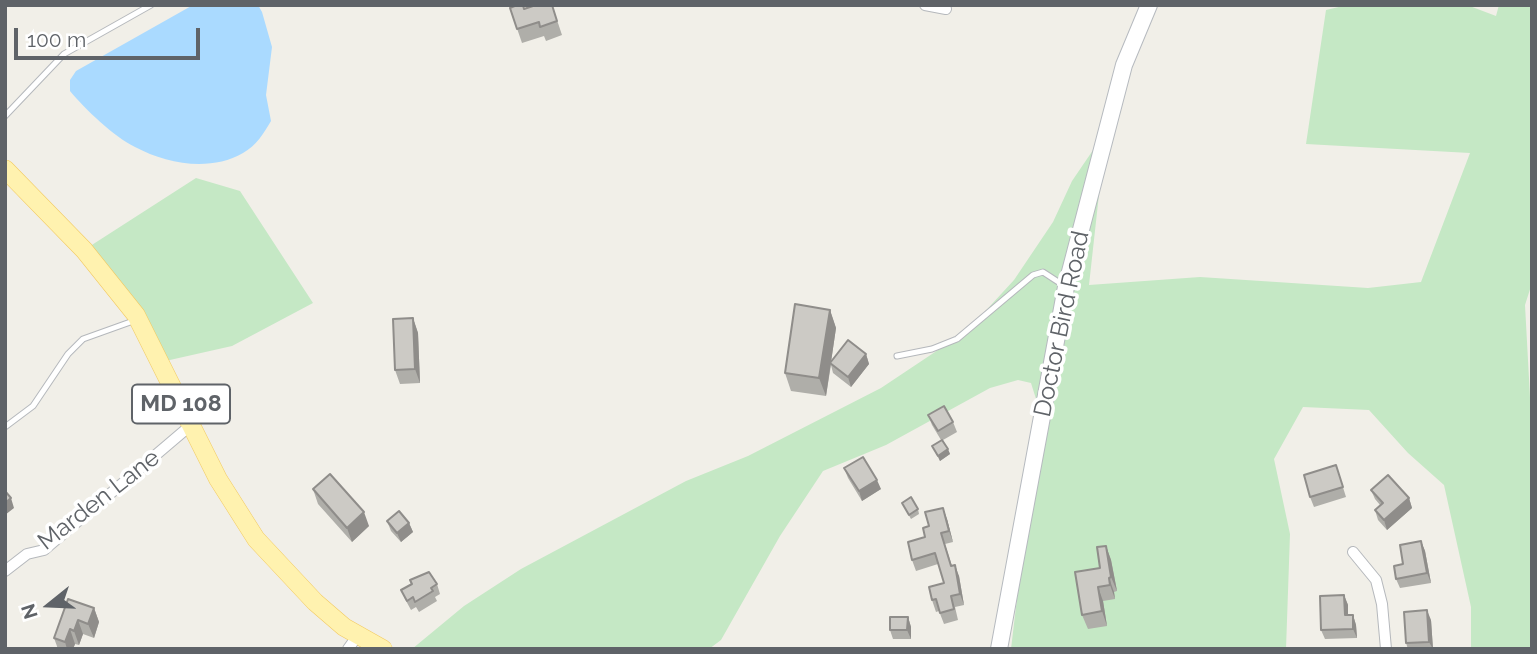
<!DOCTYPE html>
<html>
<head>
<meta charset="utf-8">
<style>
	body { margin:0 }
	#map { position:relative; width:1537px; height:654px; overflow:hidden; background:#f1efe8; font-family:Raleway,sans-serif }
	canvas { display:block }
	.frame { position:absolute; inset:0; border:7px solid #5f6368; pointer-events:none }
	.north { position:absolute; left:14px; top:570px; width:70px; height:70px; -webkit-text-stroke:5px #fff; paint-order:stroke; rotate:252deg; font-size:19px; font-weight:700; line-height:28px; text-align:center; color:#5f6368 }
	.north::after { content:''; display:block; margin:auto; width:24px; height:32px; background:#5f6368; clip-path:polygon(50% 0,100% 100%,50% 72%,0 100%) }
	.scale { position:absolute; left:14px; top:28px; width:186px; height:32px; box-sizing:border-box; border:4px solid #5f6368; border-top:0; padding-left:9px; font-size:21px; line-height:24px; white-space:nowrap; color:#5f6368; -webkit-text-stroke:5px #fff; paint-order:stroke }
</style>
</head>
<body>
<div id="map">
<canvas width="1537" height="654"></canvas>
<div class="frame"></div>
<div class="north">N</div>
<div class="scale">100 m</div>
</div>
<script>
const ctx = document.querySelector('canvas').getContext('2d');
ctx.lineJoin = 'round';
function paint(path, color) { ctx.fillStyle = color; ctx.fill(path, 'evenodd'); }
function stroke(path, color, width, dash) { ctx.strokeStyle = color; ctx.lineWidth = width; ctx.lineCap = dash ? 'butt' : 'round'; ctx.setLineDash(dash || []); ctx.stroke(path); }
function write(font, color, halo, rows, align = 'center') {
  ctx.font = font + ' Raleway,sans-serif'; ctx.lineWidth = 7; ctx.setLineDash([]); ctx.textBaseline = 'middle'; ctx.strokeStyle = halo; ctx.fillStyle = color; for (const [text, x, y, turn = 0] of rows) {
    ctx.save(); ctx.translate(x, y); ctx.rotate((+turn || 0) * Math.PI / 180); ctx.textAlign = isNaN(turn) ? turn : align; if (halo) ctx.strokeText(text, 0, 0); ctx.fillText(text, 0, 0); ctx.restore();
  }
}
paint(new Path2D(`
	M 1347,5 L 1467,5 L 1496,16 L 1499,5 L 1532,5 L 1532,283 L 1525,305 L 1532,434 L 1532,649 L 1471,649 L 1471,607 L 1444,485 L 1408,453 L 1369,410 L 1303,407 L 1274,459 L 1290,534 L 1286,649 L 1011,649 L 1033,464 L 1042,418 L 1031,383 L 1018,380 L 990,388 L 886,445 L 823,471 L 780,536 L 721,640 L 709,649 L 412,649 L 464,606 L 521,569 L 686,481 L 748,456 L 881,388 L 968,330 L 1014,280 L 1053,222 L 1072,181 L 1106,131 L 1089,285 L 1200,277 L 1368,288 L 1421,282 L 1470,153 L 1306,144 L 1326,10 Z
	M 196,178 L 240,191 L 313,303 L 232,346 L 161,362 L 84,250 Z`), '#c5e8c5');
paint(new Path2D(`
	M 193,5 L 258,5 L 262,12 L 272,47 L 266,95 L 271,121 C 264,133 256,146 243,153 C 210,172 167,164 135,147 C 113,136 86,110 70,91 L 70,80 L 76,71 Z`), '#aadaff');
const service = new Path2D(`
	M 5,116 L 64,54 L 151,5
	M 897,356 L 932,349 L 957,339 L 1033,275 L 1043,272 L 1063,285
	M 5,427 L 33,406 L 68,354 L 83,339 L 136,320`);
const minor = new Path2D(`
	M 925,5 L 946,9
	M 1353,552 L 1376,580 L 1382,604 L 1386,649
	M 5,571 L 27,554 L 44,550 L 191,425
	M 348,649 L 358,635`);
const secondary = new Path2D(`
	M 999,649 L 1066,287 L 1124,65 L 1149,5`);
const primary = new Path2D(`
	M 5,169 L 84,250 L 136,315 L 218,479 L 256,539 L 315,602 L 344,627 L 383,649`);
stroke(service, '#b5b8bc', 7);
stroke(minor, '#b5b8bc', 12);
stroke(secondary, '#b6babf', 18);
stroke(primary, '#f2c960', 19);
stroke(service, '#fff', 5);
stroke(minor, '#fff', 10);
stroke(secondary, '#fff', 16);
stroke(primary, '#fff2af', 18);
paint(new Path2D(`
	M 552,5 L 562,35 L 546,41 L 544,36 L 522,43 L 510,8 L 524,9 Z
	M 830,310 L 836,328 L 831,362 L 866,354 L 869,364 L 851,387 L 833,373 L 831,365 L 826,396 L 791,391 L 785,373 Z
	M 413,318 L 418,333 L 420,383 L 400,384 L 395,370 Z
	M 928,415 L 953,422 L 957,432 L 943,440 L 950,454 L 940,461 L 932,446 L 941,440 L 932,425 Z
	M 1336,465 L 1346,497 L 1314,507 L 1310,497 Z
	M 844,468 L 881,489 L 862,501 L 848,478 Z
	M 313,489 L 369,526 L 352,542 L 318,504 Z
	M 1371,490 L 1409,498 L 1412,508 L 1387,530 L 1378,520 L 1375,510 L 1380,505 L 1375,499 Z
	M 902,503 L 918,509 L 919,514 L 911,519 Z
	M 947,519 L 953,542 L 945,544 L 952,566 L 959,576 L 964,605 L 955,607 L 958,620 L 944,624 L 939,611 L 936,612 L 932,600 L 944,583 L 938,564 L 916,571 L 912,560 L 925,537 Z
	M 387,521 L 409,523 L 413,532 L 401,542 L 391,531 Z
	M 1421,541 L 1425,551 L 1431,583 L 1400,588 L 1396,579 L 1403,564 Z
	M 1106,546 L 1111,560 L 1117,591 L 1114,592 L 1115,599 L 1103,601 L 1107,626 L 1088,629 L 1082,615 L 1100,568 Z
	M 410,580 L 437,584 L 440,594 L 435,597 L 437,601 L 419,612 L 416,607 L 411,610 L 405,599 L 401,590 L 411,584 Z
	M 1344,595 L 1348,605 L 1348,615 L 1353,615 L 1356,625 L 1357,638 L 1325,639 L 1321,630 Z
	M 94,608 L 99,622 L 94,638 L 83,634 L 79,645 L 75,644 L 73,649 L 58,649 L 54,638 Z
	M 908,617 L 911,627 L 911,639 L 893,639 L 890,630 Z
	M 1431,620 L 1433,649 L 1408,649 L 1406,643 Z`), '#afaea9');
paint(new Path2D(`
	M 830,310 L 836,328 L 826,396 L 819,378 Z
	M 413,318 L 418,333 L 420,383 L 415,369 Z
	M 866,354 L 869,364 L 851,387 L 848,377 Z
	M 948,449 L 950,454 L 940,461 L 938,456 Z
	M 877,480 L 881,489 L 862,501 L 859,491 Z
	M 11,498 L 14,508 L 5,515 L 5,503 Z
	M 1409,498 L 1412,508 L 1387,530 L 1384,520 Z
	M 943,508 L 947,519 L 953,542 L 949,531 Z
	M 364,512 L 369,526 L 352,542 L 347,528 Z
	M 409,523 L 413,532 L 401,542 L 397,533 Z
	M 1421,541 L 1425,551 L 1431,583 L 1427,573 Z
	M 1106,546 L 1111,560 L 1117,591 L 1111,577 Z
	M 955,565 L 959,576 L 964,605 L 960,594 Z
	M 1109,578 L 1114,592 L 1115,599 L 1110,585 Z
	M 1098,587 L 1103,601 L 1107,626 L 1102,611 Z
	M 1344,595 L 1348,605 L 1348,625 L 1345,615 Z
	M 94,608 L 99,622 L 94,638 L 88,624 Z
	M 1427,610 L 1431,620 L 1433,649 L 1429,642 Z
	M 1353,615 L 1356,625 L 1357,638 L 1353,629 Z
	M 908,617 L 911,627 L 911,639 L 907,630 Z
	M 78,620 L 83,634 L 79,645 L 74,631 Z
	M 70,629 L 75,644 L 73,649 L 67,649 L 65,642 Z`), '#8f8d8a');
const building = new Path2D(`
	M 517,5 L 523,5 L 524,9 L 536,5 L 552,5 L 557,21 L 540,27 L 539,22 L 517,29 L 510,8 Z
	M 795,304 L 830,310 L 819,378 L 785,373 Z
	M 413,318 L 415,369 L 395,370 L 393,319 Z
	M 848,340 L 866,354 L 848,377 L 830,363 Z
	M 944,406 L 953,422 L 938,431 L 928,415 Z
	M 942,440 L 948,449 L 938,456 L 932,446 Z
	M 863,457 L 877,480 L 859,491 L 844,468 Z
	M 1336,465 L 1343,487 L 1310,497 L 1304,475 Z
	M 330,474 L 364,512 L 347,528 L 313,489 Z
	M 1388,475 L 1409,498 L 1384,520 L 1375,510 L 1383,503 L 1371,490 Z
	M 5,491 L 11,498 L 5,503 Z
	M 911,497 L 918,509 L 909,515 L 902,503 Z
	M 943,508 L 949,531 L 941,533 L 951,566 L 955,565 L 960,594 L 951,596 L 954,609 L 940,613 L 936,599 L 932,600 L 929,587 L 944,583 L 935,553 L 912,560 L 908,542 L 925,537 L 923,528 L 929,526 L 925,512 Z
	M 399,511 L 409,523 L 397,533 L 387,521 Z
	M 1421,541 L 1427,573 L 1396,579 L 1394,566 L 1403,564 L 1400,545 Z
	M 1106,546 L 1111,577 L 1109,578 L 1110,585 L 1098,587 L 1102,611 L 1082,615 L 1075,572 L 1100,568 L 1097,547 Z
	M 429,572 L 437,584 L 431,588 L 433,591 L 415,602 L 413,597 L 407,601 L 401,590 L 412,584 L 410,580 Z
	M 1344,595 L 1345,615 L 1353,615 L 1353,629 L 1321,630 L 1320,596 Z
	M 68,599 L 94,608 L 88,624 L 78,620 L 74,631 L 70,629 L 65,642 L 54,638 Z
	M 1427,610 L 1429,642 L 1406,643 L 1404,612 Z
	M 890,617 L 908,617 L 907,630 L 890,630 Z`);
paint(building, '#cccac5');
stroke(building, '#8f8d8a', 2);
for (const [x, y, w] of [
	[181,404,98]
]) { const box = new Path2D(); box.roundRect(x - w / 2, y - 19.5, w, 39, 5); ctx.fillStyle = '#fff'; ctx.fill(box); stroke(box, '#5f6368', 2); }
write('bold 23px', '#5f6368', null, [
	["MD 108",181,404]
]);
write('24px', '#5f6368', '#fff', [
	["Doctor Bird Road",1062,324,-78],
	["Marden Lane",99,500,-38]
]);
</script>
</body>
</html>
